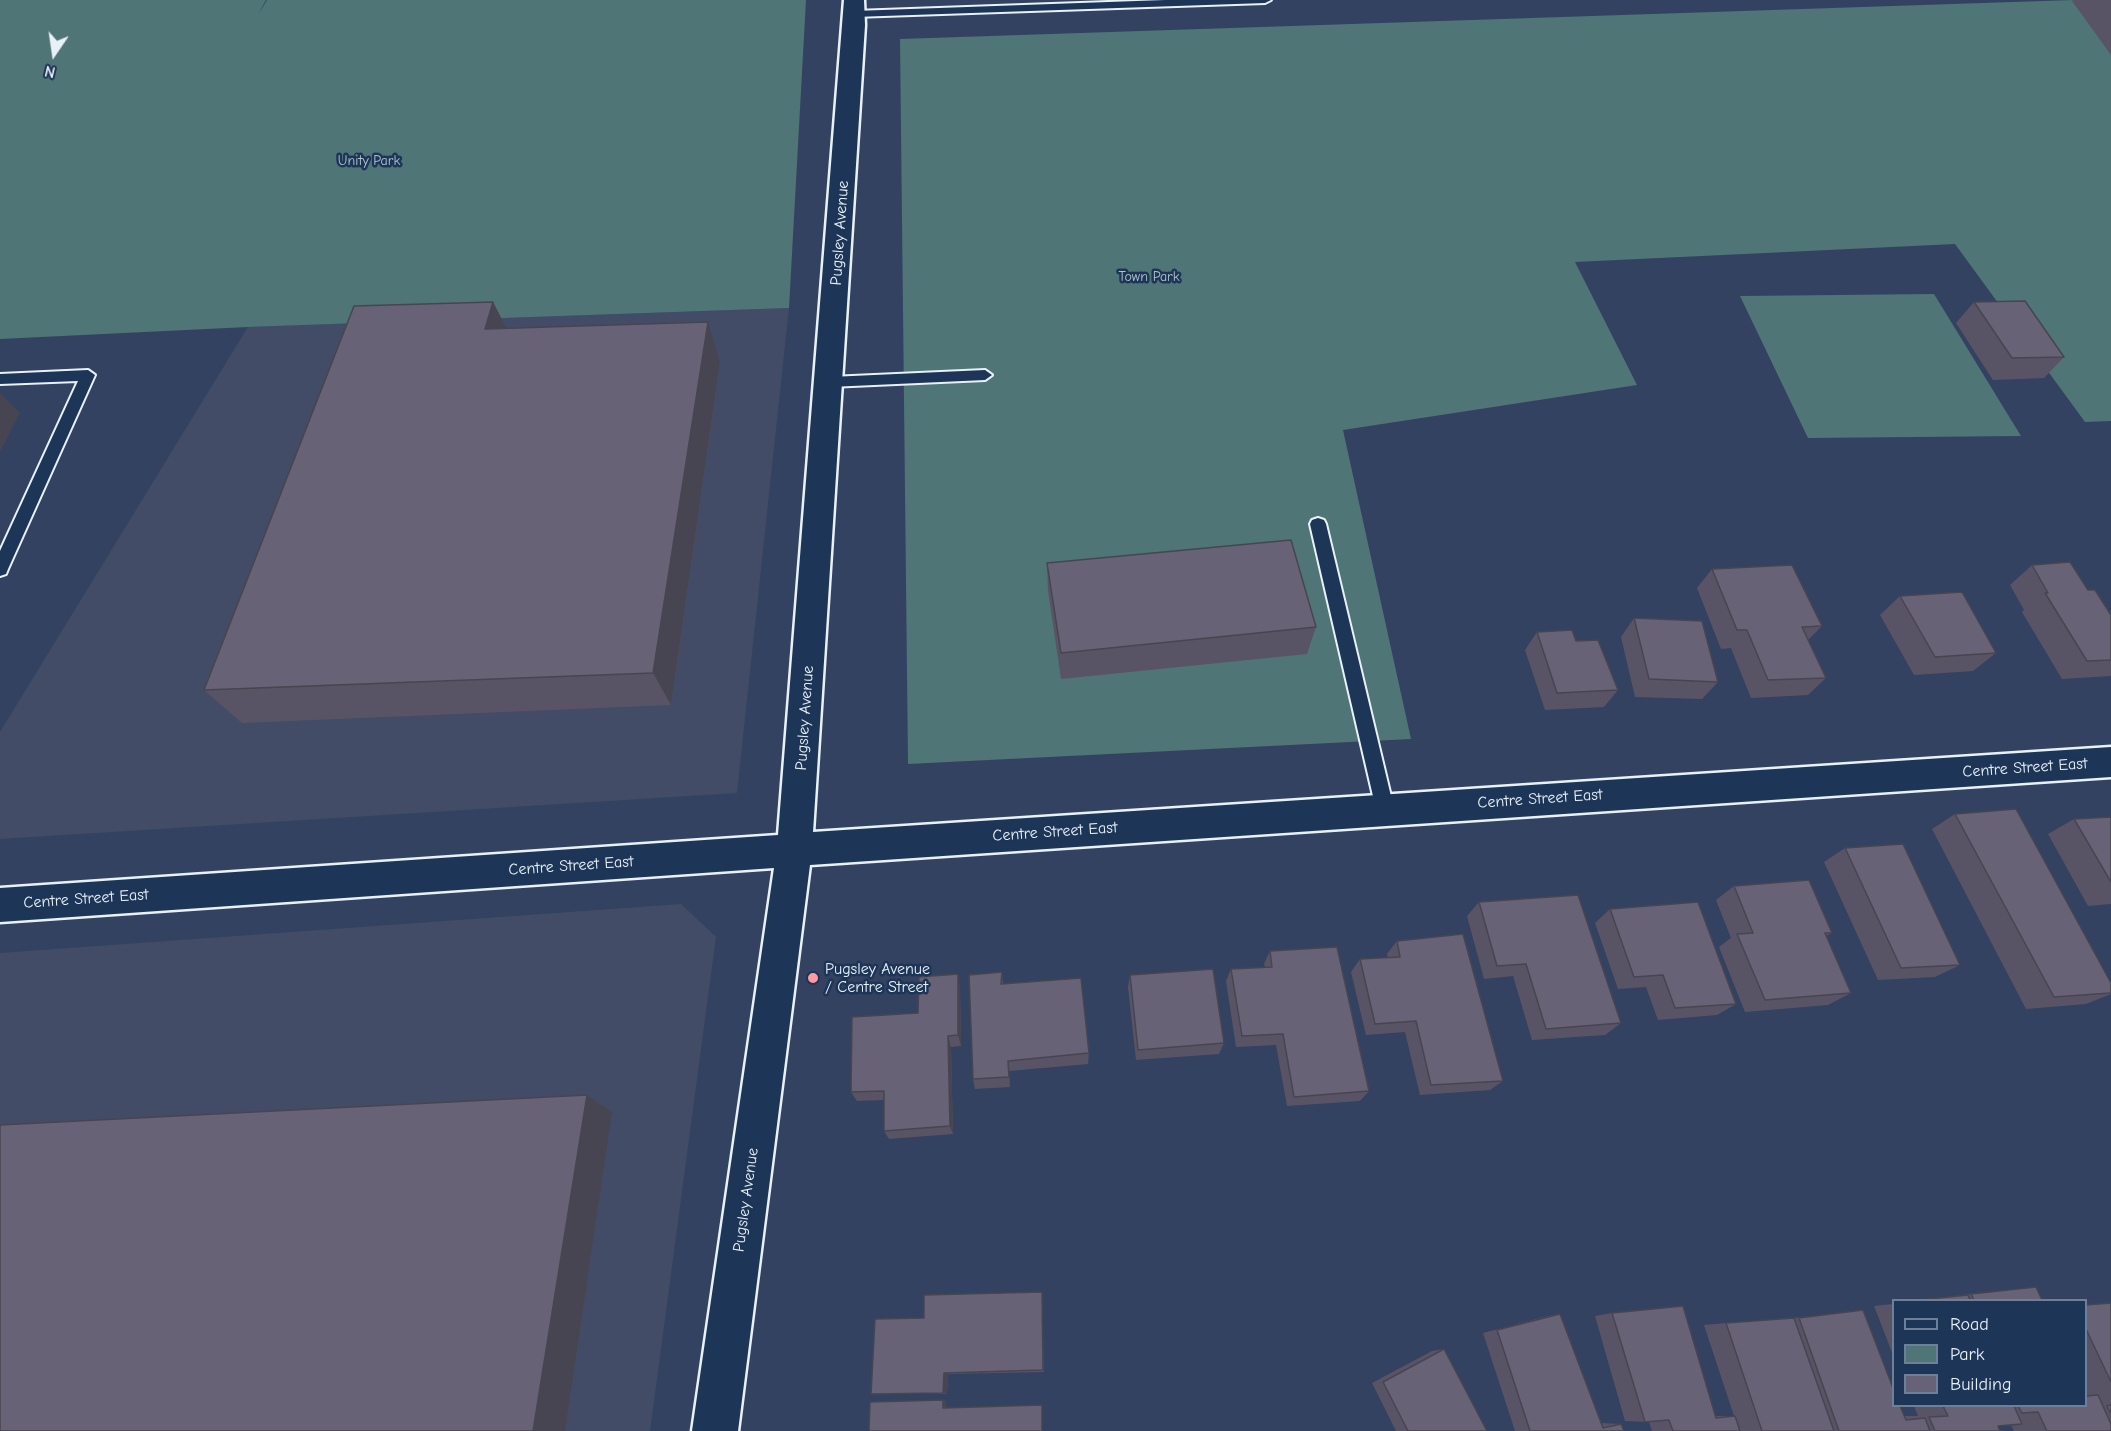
<!DOCTYPE html>
<html>
<head>
<meta charset="utf-8">
<style>
	body { margin:0 }
	#map { position:relative; width:2111px; height:1431px; overflow:hidden; background:#334260; font-family:"Comic Neue",sans-serif }
	canvas { display:block }
	.legend { position:absolute; left:1892px; top:1299px; width:195px; height:108px; box-sizing:border-box; background:#1d3557; border:2px solid #6e8097; margin:0; padding:8px 10px; list-style:none; font-size:18px; color:#e8f1f8 }
	.legend li { display:flex; align-items:center; gap:12px; height:30px }
	.legend b { width:30px; border:2px solid #6e8097 }
	.north { position:absolute; left:24px; top:24px; width:60px; height:60px; -webkit-text-stroke:4px #1d3557; paint-order:stroke; rotate:193deg; font-size:16px; font-weight:700; line-height:24px; text-align:center; color:#e8f1f8 }
	.north::after { content:''; display:block; margin:auto; width:21px; height:27px; background:#e8f1f8; clip-path:polygon(50% 0,100% 100%,50% 72%,0 100%) }
</style>
</head>
<body>
<div id="map">
<canvas width="2111" height="1431"></canvas>
<ul class="legend">
<li><b style="height:8px;background:#1d3557"></b>Road</li>
<li><b style="height:16px;background:#4f7576"></b>Park</li>
<li><b style="height:16px;background:#676275"></b>Building</li>
</ul>
<div class="north">N</div>
</div>
<script>
const ctx = document.querySelector('canvas').getContext('2d');
ctx.lineJoin = 'round';
function paint(path, color) { ctx.fillStyle = color; ctx.fill(path, 'evenodd'); }
function stroke(path, color, width, dash) { ctx.strokeStyle = color; ctx.lineWidth = width; ctx.lineCap = dash ? 'butt' : 'round'; ctx.setLineDash(dash || []); ctx.stroke(path); }
function write(font, color, halo, rows, align = 'center') {
  ctx.font = font + ' "Comic Neue",sans-serif'; ctx.lineWidth = 5; ctx.setLineDash([]); ctx.textBaseline = 'middle'; ctx.strokeStyle = halo; ctx.fillStyle = color; for (const [text, x, y, turn = 0] of rows) {
    ctx.save(); ctx.translate(x, y); ctx.rotate((+turn || 0) * Math.PI / 180); ctx.textAlign = isNaN(turn) ? turn : align; if (halo) ctx.strokeText(text, 0, 0); ctx.fillText(text, 0, 0); ctx.restore();
  }
}
paint(new Path2D(`
	M 789,308 L 737,793 L 0,839 L 0,732 L 248,327 Z
	M 681,904 L 716,937 L 650,1431 L 0,1431 L 0,953 Z`), '#434c66');
paint(new Path2D(`
	M 0,0 L 266,0 L 258,15 L 267,0 L 806,0 L 789,308 L 248,327 L 0,339 Z
	M 2073,0 L 2111,0 L 2111,421 L 2085,422 L 1955,244 L 1575,262 L 1637,385 L 1343,430 L 1411,739 L 908,764 L 900,39 Z
	M 1934,294 L 2021,436 L 1808,438 L 1740,296 Z`), '#4f7576');
const lane = new Path2D(`
	M 1165,0 L 1271,0 L 1265,3 L 854,17 L 848,14 L 854,11 Z
	M 88,370 L 95,375 L 8,569 L 6,574 L 0,576 L 0,551 L 78,381 L 0,384 L 0,374 Z
	M 985,370 L 992,375 L 985,380 L 830,387 L 823,382 L 830,377 Z
	M 1318,518 L 1324,520 L 1326,524 L 1394,809 L 1392,815 L 1385,817 L 1378,815 L 1376,809 L 1310,524 L 1312,520 Z`);
const street = new Path2D(`
	M 844,0 L 864,0 L 865,25 L 813,832 L 2111,747 L 2111,777 L 810,865 L 738,1431 L 692,1431 L 774,868 L 0,922 L 0,888 L 778,835 Z`);
stroke(lane, '#e8f1f8', 4);
stroke(street, '#e8f1f8', 5);
paint(lane, '#1d3557');
paint(street, '#1d3557');
paint(new Path2D(`
	M 2073,0 L 2111,0 L 2111,55 L 2072,1 Z
	M 493,302 L 506,328 L 720,362 L 671,705 L 242,723 L 204,690 Z
	M 1974,302 L 2064,357 L 2044,378 L 1993,380 L 1956,323 Z
	M 1047,563 L 1316,627 L 1307,654 L 1061,679 L 1048,591 Z
	M 2032,565 L 2088,590 L 2111,615 L 2111,676 L 2062,679 L 2022,612 L 2024,610 L 2010,585 Z
	M 1712,569 L 1822,626 L 1808,640 L 1826,678 L 1808,695 L 1751,698 L 1731,648 L 1721,649 L 1697,588 Z
	M 1900,596 L 1996,653 L 1973,671 L 1914,675 L 1880,615 Z
	M 1634,618 L 1718,682 L 1702,699 L 1635,697 L 1621,637 Z
	M 1537,632 L 1576,641 L 1618,690 L 1604,707 L 1545,710 L 1525,650 Z
	M 1955,814 L 2111,983 L 2111,994 L 2086,1004 L 2026,1009 L 1932,829 Z
	M 2111,817 L 2111,904 L 2088,906 L 2048,834 L 2074,819 Z
	M 1845,848 L 1960,965 L 1935,977 L 1878,980 L 1824,862 Z
	M 1734,886 L 1832,933 L 1826,936 L 1851,993 L 1828,1005 L 1745,1012 L 1719,947 L 1731,938 L 1716,900 Z
	M 1479,902 L 1621,1023 L 1605,1035 L 1532,1040 L 1513,976 L 1484,979 L 1467,916 Z
	M 1610,909 L 1736,1004 L 1717,1015 L 1658,1020 L 1646,987 L 1618,989 L 1595,923 Z
	M 1397,941 L 1503,1081 L 1490,1090 L 1420,1095 L 1405,1032 L 1366,1035 L 1351,972 L 1360,959 L 1388,958 L 1387,954 Z
	M 1270,951 L 1369,1091 L 1360,1101 L 1287,1106 L 1276,1045 L 1236,1047 L 1226,981 L 1231,969 L 1265,967 L 1264,964 Z
	M 1002,972 L 1003,984 L 1089,1053 L 1088,1064 L 1009,1071 L 1010,1087 L 975,1089 L 973,1079 Z
	M 1130,975 L 1224,1043 L 1219,1054 L 1136,1060 L 1128,987 Z
	M 960,986 L 961,1046 L 951,1047 L 953,1134 L 889,1139 L 884,1131 L 884,1100 L 857,1101 L 851,1092 L 918,1013 Z
	M 1042,1292 L 1044,1372 L 948,1374 L 947,1394 L 871,1394 Z
	M 1971,1294 L 2042,1300 L 1920,1300 Z
	M 2111,1303 L 2111,1431 L 2014,1431 L 2011,1425 L 1998,1426 L 2000,1431 L 1652,1431 L 1649,1422 L 1625,1421 L 1595,1316 L 1612,1313 L 1715,1416 L 1734,1416 L 1704,1325 L 1726,1323 L 1794,1318 L 1863,1310 L 1904,1416 L 1918,1416 L 1914,1406 L 2085,1406 L 2085,1305 Z
	M 1893,1304 L 1893,1355 L 1874,1306 Z
	M 1560,1314 L 1601,1423 L 1621,1424 L 1624,1431 L 1515,1431 L 1483,1333 L 1544,1317 Z
	M 1444,1349 L 1487,1431 L 1396,1431 L 1372,1383 L 1432,1351 Z`), '#595465');
paint(new Path2D(`
	M 493,302 L 513,341 L 485,329 Z
	M 708,322 L 720,362 L 671,705 L 653,673 Z
	M 0,393 L 20,413 L 0,452 Z
	M 958,974 L 960,986 L 961,1046 L 958,1035 Z
	M 948,1036 L 951,1047 L 953,1134 L 950,1126 Z
	M 587,1095 L 612,1112 L 565,1431 L 533,1431 Z
	M 944,1373 L 948,1374 L 947,1394 L 943,1393 Z
	M 943,1400 L 946,1400 L 947,1408 L 943,1408 Z`), '#484552');
const building = new Path2D(`
	M 2025,301 L 2064,357 L 2012,358 L 1974,302 Z
	M 493,302 L 485,329 L 708,322 L 653,673 L 204,690 L 354,306 Z
	M 1291,540 L 1316,627 L 1061,653 L 1047,563 Z
	M 2070,562 L 2088,590 L 2095,590 L 2111,615 L 2111,660 L 2087,661 L 2045,593 L 2048,593 L 2032,565 Z
	M 1792,565 L 1822,626 L 1802,627 L 1826,678 L 1768,680 L 1747,630 L 1737,630 L 1712,569 Z
	M 1962,592 L 1996,653 L 1935,657 L 1900,596 Z
	M 1634,618 L 1702,621 L 1718,682 L 1649,679 Z
	M 1572,630 L 1576,641 L 1598,640 L 1618,690 L 1557,693 L 1537,632 Z
	M 2016,809 L 2111,983 L 2111,993 L 2054,997 L 1955,814 Z
	M 2111,817 L 2111,882 L 2074,819 Z
	M 1903,844 L 1960,965 L 1901,968 L 1845,848 Z
	M 1809,880 L 1832,933 L 1825,933 L 1851,993 L 1765,1000 L 1737,934 L 1753,933 L 1734,886 Z
	M 1578,895 L 1621,1023 L 1546,1029 L 1526,964 L 1497,966 L 1479,902 Z
	M 1698,902 L 1736,1004 L 1675,1008 L 1663,975 L 1634,977 L 1610,909 Z
	M 1463,934 L 1503,1081 L 1431,1085 L 1416,1021 L 1375,1024 L 1360,959 L 1400,957 L 1397,941 Z
	M 1337,947 L 1369,1091 L 1294,1097 L 1283,1034 L 1242,1036 L 1231,969 L 1272,967 L 1270,951 Z
	M 1213,969 L 1224,1043 L 1138,1050 L 1130,975 Z
	M 1002,972 L 1001,984 L 1081,978 L 1089,1053 L 1008,1061 L 1009,1077 L 973,1079 L 969,975 Z
	M 958,974 L 958,1035 L 948,1036 L 950,1126 L 884,1131 L 884,1091 L 851,1092 L 852,1017 L 918,1013 L 919,977 Z
	M 587,1095 L 533,1431 L 0,1431 L 0,1125 Z
	M 2036,1287 L 2042,1300 L 1974,1300 L 1971,1294 Z
	M 1042,1292 L 1043,1370 L 944,1373 L 943,1393 L 871,1394 L 875,1319 L 924,1318 L 924,1295 Z
	M 1968,1295 L 1970,1300 L 1920,1300 Z
	M 2111,1303 L 2111,1382 L 2085,1327 L 2085,1305 Z
	M 1683,1306 L 1716,1418 L 1735,1416 L 1740,1431 L 1673,1431 L 1669,1420 L 1645,1422 L 1612,1313 Z
	M 1863,1310 L 1893,1388 L 1893,1406 L 1900,1406 L 1906,1420 L 1925,1418 L 1930,1431 L 1839,1431 L 1799,1318 Z
	M 1560,1314 L 1603,1428 L 1621,1424 L 1624,1431 L 1530,1431 L 1497,1330 Z
	M 1794,1318 L 1834,1431 L 1761,1431 L 1762,1431 L 1726,1323 Z
	M 1444,1349 L 1487,1431 L 1408,1431 L 1383,1382 Z
	M 2085,1395 L 2086,1396 L 2098,1395 L 2111,1424 L 2111,1431 L 2047,1431 L 2038,1412 L 2022,1413 L 2018,1406 L 2085,1406 Z
	M 943,1400 L 943,1408 L 1042,1405 L 1042,1431 L 869,1431 L 870,1402 Z
	M 2111,1405 L 2111,1414 L 2107,1406 Z
	M 1943,1406 L 2014,1406 L 2022,1424 L 1998,1426 L 2000,1431 L 1935,1431 L 1929,1417 L 1948,1416 Z`);
paint(building, '#676275');
stroke(building, '#484552', 1.5);
for (const [x, y, r, color] of [
	[813,978,6,"#ff9aa2"]
]) { const dot = new Path2D(); dot.arc(x, y, r, 0, 2 * Math.PI); ctx.fillStyle = color; ctx.fill(dot); stroke(dot, '#1d3557', 2); }
write('14px', '#b2c6ca', '#1d3557', [
	["Unity Park",369,161],
	["Town Park",1149,277]
]);
write('16px', '#e8f1f8', '#1d3557', [
	["Pugsley Avenue",840,233,-86],
	["Pugsley Avenue",805,718,-86],
	["Centre Street East",2025,768,-4],
	["Centre Street East",1540,799,-4],
	["Centre Street East",1055,832,-4],
	["Centre Street East",571,866,-4],
	["Centre Street East",86,899,-4],
	["Pugsley Avenue",746,1200,-82]
]);
write('16px', '#e8f1f8', '#1d3557', [
	["Pugsley Avenue",825,969],
	["/ Centre Street",825,987]
], 'left');
</script>
</body>
</html>
